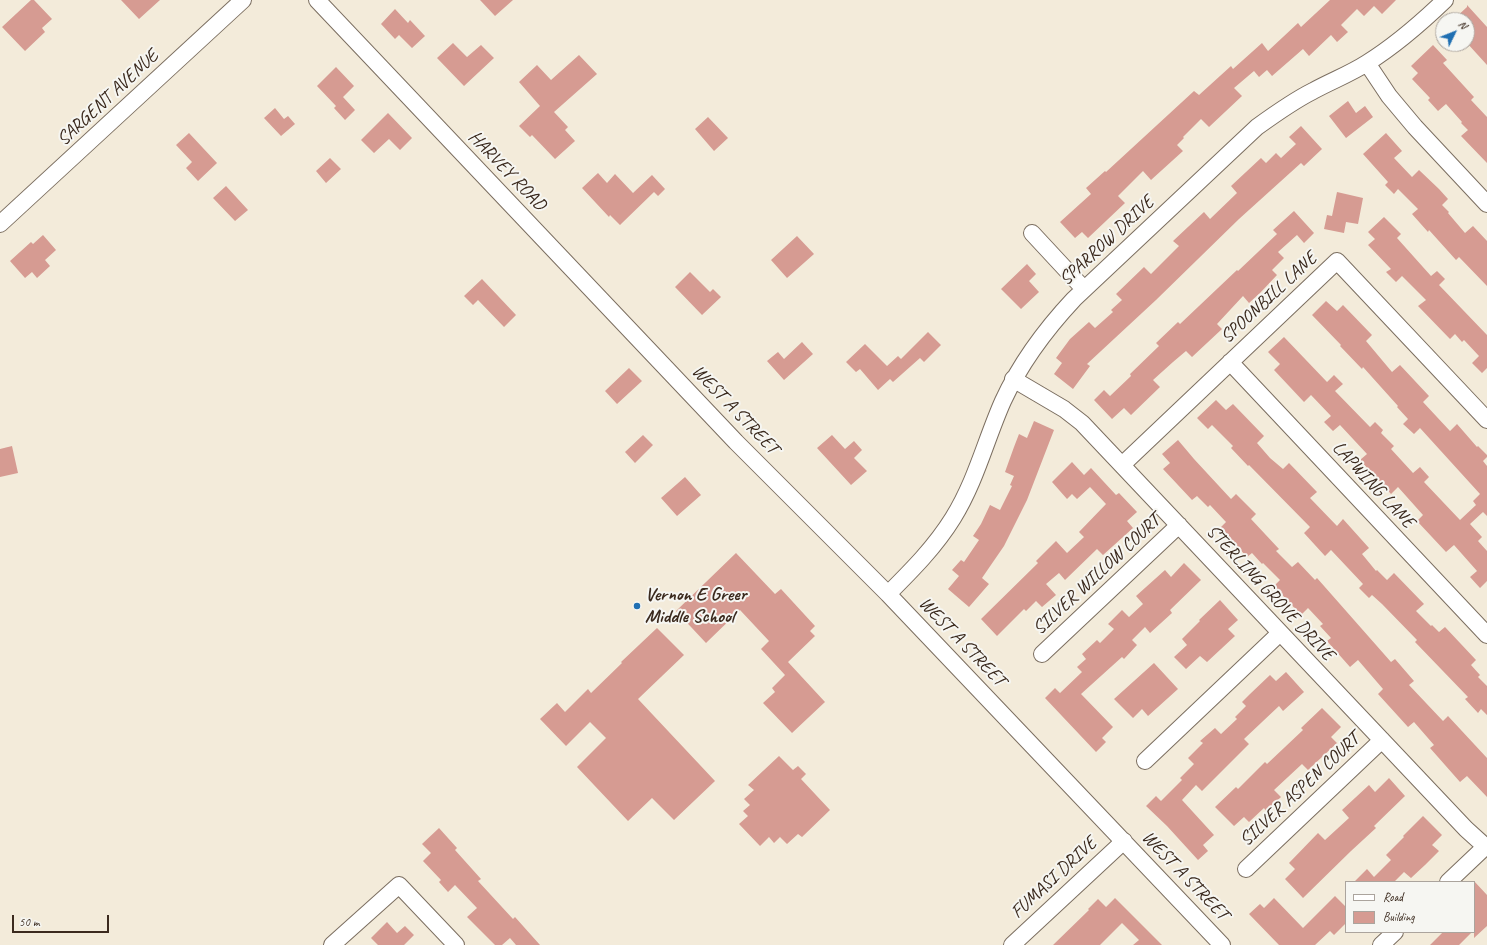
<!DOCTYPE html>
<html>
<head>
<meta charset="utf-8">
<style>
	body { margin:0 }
	#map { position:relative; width:1487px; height:945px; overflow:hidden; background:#f3ebda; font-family:Caveat,sans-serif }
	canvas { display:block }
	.legend { position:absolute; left:1345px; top:881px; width:130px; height:52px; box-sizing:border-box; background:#f6f6f2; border:1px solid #aba49d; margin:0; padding:5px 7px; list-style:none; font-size:12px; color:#3b2a1e }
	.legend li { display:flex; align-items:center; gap:8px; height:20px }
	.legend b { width:20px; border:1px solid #aba49d }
	.north { position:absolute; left:1435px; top:12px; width:40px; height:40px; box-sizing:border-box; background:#f6f6f2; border:1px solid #aba49d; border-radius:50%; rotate:47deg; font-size:11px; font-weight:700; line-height:16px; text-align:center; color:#3b2a1e }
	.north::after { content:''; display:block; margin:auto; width:14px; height:18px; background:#1f6fb2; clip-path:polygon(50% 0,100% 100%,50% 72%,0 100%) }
	.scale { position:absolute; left:12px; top:915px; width:97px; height:18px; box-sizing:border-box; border:2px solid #3b2a1e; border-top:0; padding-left:5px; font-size:12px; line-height:14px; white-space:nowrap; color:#3b2a1e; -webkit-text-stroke:3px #f6f6f2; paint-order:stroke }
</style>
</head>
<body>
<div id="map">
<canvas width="1487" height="945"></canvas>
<ul class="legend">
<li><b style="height:5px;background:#fff"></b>Road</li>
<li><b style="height:11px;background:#d69b92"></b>Building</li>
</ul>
<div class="north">N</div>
<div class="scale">50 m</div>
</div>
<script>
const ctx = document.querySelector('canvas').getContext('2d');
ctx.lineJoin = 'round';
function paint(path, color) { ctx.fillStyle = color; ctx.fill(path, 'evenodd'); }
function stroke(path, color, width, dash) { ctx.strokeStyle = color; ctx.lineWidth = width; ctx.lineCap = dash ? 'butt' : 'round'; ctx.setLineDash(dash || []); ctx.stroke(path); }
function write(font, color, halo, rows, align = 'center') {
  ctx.font = font + ' Caveat,sans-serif'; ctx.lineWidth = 4; ctx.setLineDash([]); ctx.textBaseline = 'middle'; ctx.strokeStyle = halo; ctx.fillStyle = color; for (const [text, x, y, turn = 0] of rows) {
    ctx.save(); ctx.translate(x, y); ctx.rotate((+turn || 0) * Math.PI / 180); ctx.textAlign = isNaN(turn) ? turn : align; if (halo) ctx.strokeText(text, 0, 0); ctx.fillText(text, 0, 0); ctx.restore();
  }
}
paint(new Path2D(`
	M 31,0 L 34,0 L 52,19 L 42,28 L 45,32 L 25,51 L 2,27 Z
	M 121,0 L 160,0 L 139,19 Z
	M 480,0 L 513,0 L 495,16 Z
	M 1330,0 L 1396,0 L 1382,14 L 1374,6 L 1364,16 L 1357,9 L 1341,25 L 1348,32 L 1337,42 L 1331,35 L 1309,56 L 1303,49 L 1272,76 L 1267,70 L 1259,77 L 1254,71 L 1234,88 L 1242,96 L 1209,127 L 1201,119 L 1183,137 L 1184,138 L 1177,145 L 1183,151 L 1151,180 L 1143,171 L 1118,196 L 1125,203 L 1088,238 L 1082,232 L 1075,238 L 1060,222 L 1091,194 L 1086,188 L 1105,171 L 1106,172 L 1194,91 L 1199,95 L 1231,66 L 1233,69 L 1262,43 L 1268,51 L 1298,23 L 1301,27 Z
	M 1467,5 L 1487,27 L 1487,65 L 1467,43 L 1467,20 L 1453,20 L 1467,7 Z
	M 395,9 L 408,23 L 410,20 L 425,36 L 412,48 L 399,35 L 395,39 L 381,24 Z
	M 453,43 L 467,57 L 481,45 L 494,58 L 464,86 L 437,58 Z
	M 1433,45 L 1447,60 L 1443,63 L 1474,97 L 1471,100 L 1487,117 L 1487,163 L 1461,136 L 1468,130 L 1461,123 L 1462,122 L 1446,104 L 1438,111 L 1428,100 L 1430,98 L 1412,79 L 1418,73 L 1411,66 Z
	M 579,55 L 597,74 L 554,112 L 568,127 L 565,130 L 575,141 L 555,159 L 532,135 L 530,137 L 519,126 L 540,106 L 519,82 L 537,65 L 551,80 Z
	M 336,67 L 354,86 L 343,97 L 355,110 L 345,120 L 334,108 L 336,106 L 317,86 Z
	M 1348,101 L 1356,113 L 1365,106 L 1373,117 L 1346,138 L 1329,116 Z
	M 275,108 L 284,119 L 288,116 L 295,124 L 281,136 L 264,118 Z
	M 388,113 L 412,138 L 400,150 L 389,139 L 374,153 L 361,140 Z
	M 708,117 L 728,138 L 714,151 L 695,129 Z
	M 1301,126 L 1322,149 L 1304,166 L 1301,163 L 1239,219 L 1156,300 L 1087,364 L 1090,366 L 1073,389 L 1054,374 L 1062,363 L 1056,358 L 1070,339 L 1089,322 L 1095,328 L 1113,312 L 1111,310 L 1122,300 L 1116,294 L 1144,267 L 1151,274 L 1179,246 L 1173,241 L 1204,212 L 1210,219 L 1237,193 L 1231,186 L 1261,158 L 1266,163 L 1276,153 L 1281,158 L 1296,144 L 1289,137 Z
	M 189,133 L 217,163 L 198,181 L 186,168 L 192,162 L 176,145 Z
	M 1386,133 L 1402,151 L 1394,158 L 1412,177 L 1419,170 L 1439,189 L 1448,199 L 1442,205 L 1449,212 L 1448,213 L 1465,233 L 1473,226 L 1487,241 L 1487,286 L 1459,257 L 1456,260 L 1429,230 L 1428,232 L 1412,214 L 1418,209 L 1398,189 L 1394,194 L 1385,185 L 1388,182 L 1363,154 Z
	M 330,158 L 341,169 L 326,183 L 316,171 Z
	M 598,173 L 607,183 L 615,174 L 633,193 L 652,175 L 665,189 L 658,196 L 654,192 L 620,225 L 610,215 L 609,217 L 582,188 Z
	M 226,186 L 248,210 L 235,221 L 213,198 Z
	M 1337,192 L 1363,198 L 1358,224 L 1346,222 L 1344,233 L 1324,229 L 1327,215 L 1332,216 Z
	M 1294,211 L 1314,233 L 1304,243 L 1297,235 L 1278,252 L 1284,258 L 1272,270 L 1277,275 L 1260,293 L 1249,303 L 1243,296 L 1217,324 L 1222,329 L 1192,357 L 1186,351 L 1173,362 L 1153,380 L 1160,387 L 1131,415 L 1124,408 L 1112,419 L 1094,400 L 1104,390 L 1110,396 L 1131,376 L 1130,374 L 1159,346 L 1156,343 L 1178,322 L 1180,324 L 1237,270 L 1238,271 L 1277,234 L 1273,230 Z
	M 1384,217 L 1401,234 L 1397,238 L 1431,276 L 1437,271 L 1445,279 L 1439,285 L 1487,335 L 1487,368 L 1482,373 L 1472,363 L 1479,356 L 1464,340 L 1462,342 L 1455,334 L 1450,339 L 1418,306 L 1426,300 L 1402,276 L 1396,282 L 1386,272 L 1391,269 L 1368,245 L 1375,239 L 1368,232 Z
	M 43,235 L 56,250 L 45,260 L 50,266 L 37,278 L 32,272 L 25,278 L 10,261 L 31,242 L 33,244 Z
	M 797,236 L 814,254 L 787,278 L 771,260 Z
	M 1027,264 L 1036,274 L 1029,281 L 1039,292 L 1021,309 L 1001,289 Z
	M 690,272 L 710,292 L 713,289 L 721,297 L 702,315 L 675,287 Z
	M 482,279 L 516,315 L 504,327 L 478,300 L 473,305 L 464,296 Z
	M 1326,301 L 1337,311 L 1343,305 L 1372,335 L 1366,341 L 1392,372 L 1400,365 L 1429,396 L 1423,402 L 1450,431 L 1457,424 L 1477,447 L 1478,446 L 1487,455 L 1487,457 L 1483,461 L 1487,466 L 1487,516 L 1483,512 L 1470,524 L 1482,537 L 1478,541 L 1487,551 L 1487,581 L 1480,588 L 1470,577 L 1477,571 L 1454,545 L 1446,552 L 1417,521 L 1423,515 L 1398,487 L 1391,494 L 1360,460 L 1367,454 L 1340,425 L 1333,431 L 1324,422 L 1331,416 L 1311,395 L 1304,402 L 1274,370 L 1280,364 L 1268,352 L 1284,337 L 1327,382 L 1334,375 L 1343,384 L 1335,391 L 1370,427 L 1375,422 L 1383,430 L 1381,433 L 1394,446 L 1391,449 L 1413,473 L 1420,467 L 1429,477 L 1424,482 L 1460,520 L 1476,505 L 1473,501 L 1480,494 L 1420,428 L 1414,434 L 1403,424 L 1408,419 L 1397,407 L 1398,406 L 1363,367 L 1362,369 L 1340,346 L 1341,345 L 1312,315 Z
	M 928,332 L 941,345 L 924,362 L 920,358 L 893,382 L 890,379 L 878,390 L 860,369 L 856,372 L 846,362 L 865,344 L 887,366 L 898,356 L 901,359 Z
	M 802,342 L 813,354 L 784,380 L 767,361 L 778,352 L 784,359 Z
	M 629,368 L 642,381 L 617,404 L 605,391 Z
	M 1216,400 L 1226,410 L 1233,404 L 1264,436 L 1257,443 L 1270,458 L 1283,469 L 1289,463 L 1317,492 L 1310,498 L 1337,526 L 1343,519 L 1369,548 L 1362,554 L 1376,571 L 1377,570 L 1387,580 L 1394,573 L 1424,604 L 1416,611 L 1431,626 L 1432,625 L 1439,632 L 1445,627 L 1476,660 L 1471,665 L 1480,675 L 1478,677 L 1487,686 L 1487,715 L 1481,709 L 1478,713 L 1465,699 L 1468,697 L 1415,642 L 1417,640 L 1382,604 L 1372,595 L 1369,598 L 1359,588 L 1363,584 L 1331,550 L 1325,556 L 1304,533 L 1310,527 L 1249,465 L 1248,466 L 1231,448 L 1233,446 L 1212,425 L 1208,429 L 1197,418 Z
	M 1034,421 L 1054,430 L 1027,500 L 1004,546 L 982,578 L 989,584 L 969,607 L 948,589 L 959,576 L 952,570 L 961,560 L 964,562 L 979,540 L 973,536 L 981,524 L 990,505 L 1000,510 L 1012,486 L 1010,485 L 1014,476 L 1005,472 L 1014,447 L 1019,434 L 1027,438 Z
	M 643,435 L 653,445 L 635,463 L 625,452 Z
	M 832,435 L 845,449 L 854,441 L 862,450 L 854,458 L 867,471 L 851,485 L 817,448 Z
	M 1178,440 L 1194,459 L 1231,499 L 1236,494 L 1256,514 L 1251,519 L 1279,549 L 1276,551 L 1292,567 L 1298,562 L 1315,580 L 1317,578 L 1391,662 L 1395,659 L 1414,681 L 1409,685 L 1443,721 L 1448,716 L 1487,758 L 1487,797 L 1467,776 L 1460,782 L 1430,748 L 1434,745 L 1414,722 L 1408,727 L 1378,694 L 1383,689 L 1358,660 L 1350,667 L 1327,641 L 1331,638 L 1320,626 L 1323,624 L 1308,608 L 1301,615 L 1274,586 L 1280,580 L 1263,563 L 1262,564 L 1252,553 L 1247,557 L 1220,528 L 1226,522 L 1210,505 L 1208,507 L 1197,496 L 1192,500 L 1163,469 L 1170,463 L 1162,454 Z
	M 12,446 L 18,473 L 0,477 L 0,449 Z
	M 1072,462 L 1084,475 L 1091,468 L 1116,495 L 1119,493 L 1137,512 L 1127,521 L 1133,528 L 1103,555 L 1097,549 L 1065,580 L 1059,573 L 1046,584 L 1056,595 L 1042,607 L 1036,601 L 1026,611 L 1024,609 L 997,636 L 981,619 L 1038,563 L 1036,561 L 1056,541 L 1067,553 L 1084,537 L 1079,532 L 1106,504 L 1090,487 L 1077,499 L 1072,494 L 1067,499 L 1052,482 Z
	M 685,477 L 701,495 L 677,516 L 661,498 Z
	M 736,553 L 775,594 L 781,589 L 815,626 L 810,631 L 815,636 L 788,662 L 825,702 L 792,733 L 763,703 L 775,692 L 772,688 L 785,675 L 761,649 L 769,641 L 740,610 L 706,643 L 676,611 Z
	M 1184,563 L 1201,580 L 1170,610 L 1172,613 L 1150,633 L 1145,627 L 1132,640 L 1137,645 L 1124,659 L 1122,657 L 1081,694 L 1113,727 L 1102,738 L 1106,742 L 1096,752 L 1045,698 L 1055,688 L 1060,693 L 1082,672 L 1077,667 L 1086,659 L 1082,654 L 1097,640 L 1100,643 L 1114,629 L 1108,624 L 1122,610 L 1129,617 L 1143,604 L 1136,596 L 1165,570 L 1171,577 Z
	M 1220,600 L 1238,620 L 1228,629 L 1235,636 L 1207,662 L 1200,656 L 1186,669 L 1174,657 L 1187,645 L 1182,639 L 1200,621 L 1199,620 Z
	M 657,628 L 684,655 L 638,699 L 715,781 L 674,820 L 652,798 L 628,821 L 577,767 L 606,738 L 590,722 L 566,746 L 540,719 L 557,703 L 565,712 L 588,689 L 591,693 L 622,663 L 621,662 Z
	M 1154,663 L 1178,689 L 1148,716 L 1142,709 L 1133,718 L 1114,699 Z
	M 1286,672 L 1304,692 L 1283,711 L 1279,706 L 1244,739 L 1249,744 L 1202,791 L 1196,785 L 1182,800 L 1214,835 L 1203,845 L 1208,851 L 1198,860 L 1167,826 L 1146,806 L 1156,796 L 1161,801 L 1182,780 L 1180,778 L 1194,764 L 1188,758 L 1203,743 L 1200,741 L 1215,728 L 1221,734 L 1237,719 L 1235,717 L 1246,706 L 1242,702 L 1250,694 L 1270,675 L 1276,681 Z
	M 1322,708 L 1341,727 L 1331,737 L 1337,743 L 1308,770 L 1302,764 L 1274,790 L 1281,797 L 1266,811 L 1264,808 L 1249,822 L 1244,817 L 1234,826 L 1215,807 L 1236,787 L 1238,789 L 1265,762 L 1267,764 L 1303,730 L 1301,728 Z
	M 779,756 L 793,770 L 798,766 L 806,774 L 801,779 L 830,810 L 802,837 L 798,834 L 787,844 L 780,837 L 774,843 L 769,837 L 760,846 L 739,824 L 748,816 L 743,811 L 750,805 L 744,799 L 754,790 L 748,785 Z
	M 1389,778 L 1405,796 L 1374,826 L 1376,828 L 1351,851 L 1303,898 L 1285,879 L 1295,869 L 1289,863 L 1318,833 L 1325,840 L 1349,818 L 1342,810 L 1369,785 L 1375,792 Z
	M 1423,816 L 1442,835 L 1432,845 L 1439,851 L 1425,865 L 1411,878 L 1404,872 L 1394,882 L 1354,882 L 1367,869 L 1374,877 L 1391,860 L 1386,855 L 1404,837 L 1403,836 Z
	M 439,828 L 457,848 L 455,850 L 481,879 L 478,881 L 513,919 L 515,917 L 540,945 L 516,945 L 510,938 L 502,945 L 495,945 L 467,917 L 477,908 L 455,885 L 448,892 L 439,882 L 441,880 L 423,861 L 431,853 L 422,844 Z
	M 1474,881 L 1487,895 L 1487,926 L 1474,938 Z
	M 1335,896 L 1346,907 L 1346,923 L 1334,935 L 1330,931 L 1315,945 L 1279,945 L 1249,914 L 1260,904 L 1264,908 L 1274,898 L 1303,928 Z
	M 1115,898 L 1162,945 L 1133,945 L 1139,940 L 1122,923 L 1100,945 L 1053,945 L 1089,910 L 1088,909 L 1098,899 L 1106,907 Z
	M 387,922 L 397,933 L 405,926 L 414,935 L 404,945 L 378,945 L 371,938 Z
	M 1443,932 L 1472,932 L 1459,945 L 1430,945 Z`), '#d69b92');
const minor = new Path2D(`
	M 317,0 L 736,442 L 888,594 L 1222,945
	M 1367,63 L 1389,96 L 1415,127 L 1487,204
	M 0,224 L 243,0
	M 1032,233 L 1084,289
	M 1230,362 L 1487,635
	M 1013,379 L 1064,409 L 1082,423 L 1466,829 L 1487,848
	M 1122,465 L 1337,261 L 1487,420
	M 888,594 C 912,570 935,547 953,518 C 976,481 986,439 1003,401 C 1021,362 1045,330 1074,299 L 1257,127 C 1275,114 1293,101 1313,91 C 1331,81 1350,74 1367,63 C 1396,45 1421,23 1445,0
	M 1042,654 L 1179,525
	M 1145,761 L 1280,633
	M 1246,869 L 1382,740
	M 1448,882 L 1485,847
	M 332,945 L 399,885 L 456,945
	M 1012,945 L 1124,841
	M 1381,945 L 1395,932`);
stroke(minor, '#7b6e60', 18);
stroke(minor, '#fff', 16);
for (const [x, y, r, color] of [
	[637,606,4,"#1f6fb2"]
]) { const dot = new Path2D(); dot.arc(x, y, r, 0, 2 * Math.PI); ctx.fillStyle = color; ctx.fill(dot); stroke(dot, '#f6f6f2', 1.5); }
write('19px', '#3b2a1e', '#f6f6f2', [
	["SARGENT AVENUE",108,98,-43],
	["HARVEY ROAD",507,171,46],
	["SPARROW DRIVE",1107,241,-43],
	["SPOONBILL LANE",1269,298,-43],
	["WEST A STREET",735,410,46],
	["LAPWING LANE",1373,485,47],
	["SILVER WILLOW COURT",1097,575,-43],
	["STERLING GROVE DRIVE",1270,593,47],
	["WEST A STREET",962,642,46],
	["SILVER ASPEN COURT",1300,790,-43],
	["WEST A STREET",1185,876,46],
	["FUMASI DRIVE",1054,878,-43]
]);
write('bold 19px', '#3b2a1e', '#f6f6f2', [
	["Vernon E Greer",645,595],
	["Middle School",645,617]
], 'left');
</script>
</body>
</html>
